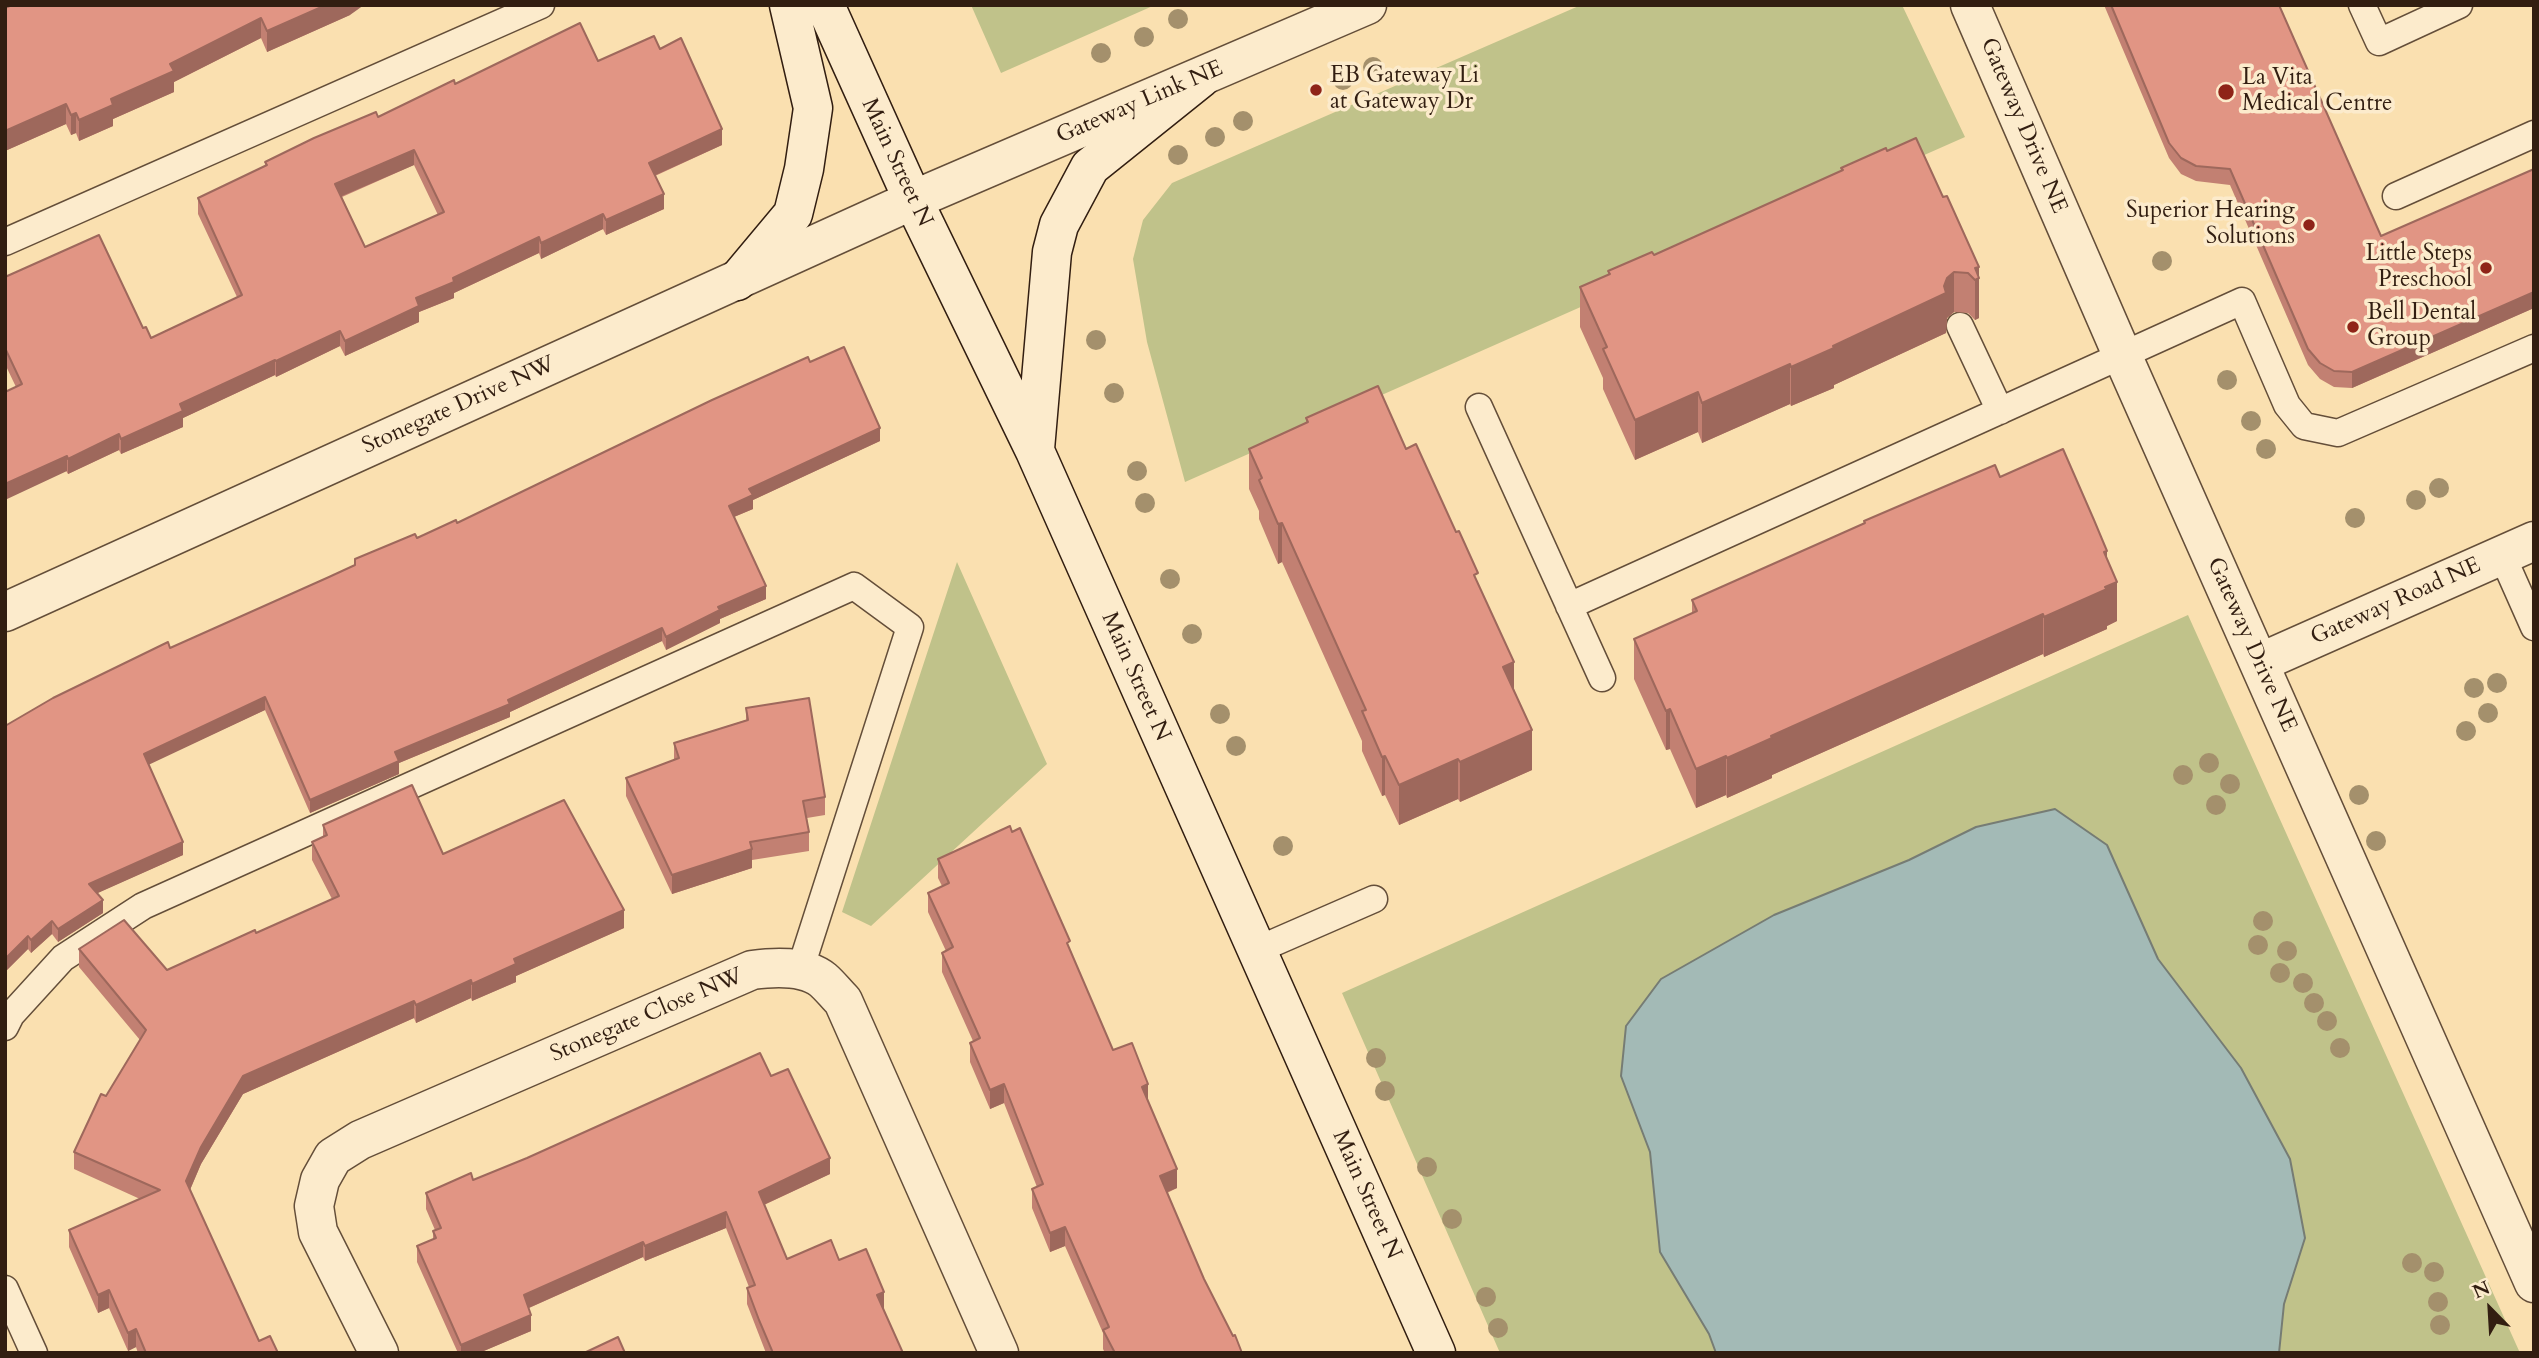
<!DOCTYPE html>
<html>
<head>
<meta charset="utf-8">
<style>
	body { margin:0 }
	#map { position:relative; width:2539px; height:1358px; overflow:hidden; background:#fae0b0; font-family:Cardo,serif }
	canvas { display:block }
	.frame { position:absolute; inset:0; border:7px solid #321e11; pointer-events:none }
	.north { position:absolute; left:2455px; top:1274px; width:70px; height:70px; -webkit-text-stroke:5px #fcebcc; paint-order:stroke; rotate:336deg; font-size:19px; font-weight:700; line-height:28px; text-align:center; color:#321e11 }
	.north::after { content:''; display:block; margin:auto; width:24px; height:32px; background:#321e11; clip-path:polygon(50% 0,100% 100%,50% 72%,0 100%) }
</style>
</head>
<body>
<div id="map">
<canvas width="2539" height="1358"></canvas>
<div class="frame"></div>
<div class="north">N</div>
</div>
<script>
const ctx = document.querySelector('canvas').getContext('2d');
ctx.lineJoin = 'round';
function paint(path, color) { ctx.fillStyle = color; ctx.fill(path, 'evenodd'); }
function stroke(path, color, width, dash) { ctx.strokeStyle = color; ctx.lineWidth = width; ctx.lineCap = dash ? 'butt' : 'round'; ctx.setLineDash(dash || []); ctx.stroke(path); }
function write(font, color, halo, rows, align = 'center') {
  ctx.font = font + ' Cardo,serif'; ctx.lineWidth = 7; ctx.setLineDash([]); ctx.textBaseline = 'middle'; ctx.strokeStyle = halo; ctx.fillStyle = color; for (const [text, x, y, turn = 0] of rows) {
    ctx.save(); ctx.translate(x, y); ctx.rotate((+turn || 0) * Math.PI / 180); ctx.textAlign = isNaN(turn) ? turn : align; if (halo) ctx.strokeText(text, 0, 0); ctx.fillText(text, 0, 0); ctx.restore();
  }
}
paint(new Path2D(`
	M 971,5 L 1155,5 L 1001,73 Z
	M 1581,5 L 1902,5 L 1965,137 L 1185,482 L 1147,342 L 1133,259 L 1143,220 L 1172,183 Z
	M 957,562 L 1047,764 L 871,926 L 842,912 Z
	M 2188,615 L 2520,1353 L 1500,1353 L 1342,993 Z`), '#c0c28a');
const water = new Path2D(`
	M 2055,809 L 2107,845 L 2158,959 L 2241,1068 L 2290,1159 L 2305,1238 L 2284,1304 L 2279,1353 L 1716,1353 L 1709,1334 L 1660,1252 L 1650,1152 L 1621,1076 L 1626,1026 L 1661,979 L 1774,915 L 1909,860 L 1976,827 Z`);
paint(water, '#a3bab6');
stroke(water, '#767c74', 2);
const lane = new Path2D(`
	M 2362,5 L 2379,42 L 2459,5
	M 2396,196 L 2534,134
	M 5,242 L 541,5
	M 1960,326 L 2000,411
	M 1479,407 L 1602,678
	M 2502,555 L 2534,627
	M 1569,606 L 2242,301 L 2287,405 L 2304,426 L 2338,433 L 2534,348
	M 1257,950 L 1374,899
	M 5,1027 L 11,1015 L 63,958 L 143,906 L 854,586 L 910,627 L 800,970
	M 5,1289 L 34,1353`);
const street = new Path2D(`
	M 1970,5 L 2123,357 L 2534,1283
	M 5,612 L 913,200 L 1367,5
	M 2259,663 L 2534,541
	M 379,1353 L 318,1232 L 314,1206 L 320,1180 L 333,1157 L 360,1140 L 752,970 C 774,967 804,965 823,980 C 830,986 836,994 843,1001 L 999,1353`);
const secondary = new Path2D(`
	M 825,5 L 913,200 L 1035,451 L 1436,1353
	M 737,281 L 793,214 L 804,169 L 813,108 L 789,5
	M 1035,449 L 1052,252 L 1059,225 L 1090,167 L 1201,78`);
stroke(lane, '#644e39', 29);
stroke(street, '#644e39', 41);
stroke(secondary, '#321e11', 41);
stroke(lane, '#fcebcc', 26);
stroke(street, '#fcebcc', 38);
stroke(secondary, '#fcebcc', 38);
ctx.fillStyle = '#a4906c';
for (const [x, y] of [
	[1178,19],
	[1144,37],
	[1101,53],
	[1373,67],
	[1343,80],
	[1243,121],
	[1215,137],
	[1178,155],
	[2162,261],
	[1096,340],
	[2227,380],
	[1114,393],
	[2251,421],
	[2266,449],
	[1137,471],
	[2439,488],
	[2416,500],
	[1145,503],
	[2355,518],
	[1170,579],
	[1192,634],
	[2497,683],
	[2474,688],
	[2488,713],
	[1220,714],
	[2466,731],
	[1236,746],
	[2209,763],
	[2183,775],
	[2230,784],
	[2359,795],
	[2216,805],
	[2376,841],
	[1283,846],
	[2263,921],
	[2258,945],
	[2287,951],
	[2280,973],
	[2303,983],
	[2314,1003],
	[2327,1021],
	[2340,1048],
	[1376,1058],
	[1385,1091],
	[1427,1167],
	[1452,1219],
	[2412,1263],
	[2434,1272],
	[1486,1297],
	[2438,1302],
	[2440,1325],
	[1498,1328]
]) { ctx.beginPath(); ctx.arc(x, y, 10, 0, 2 * Math.PI); ctx.fill(); }
paint(new Path2D(`
	M 2104,5 L 2279,5 L 2381,236 L 2534,169 L 2534,308 L 2352,388 L 2334,387 L 2320,379 L 2308,365 L 2230,185 L 2196,181 L 2181,174 L 2169,158 Z
	M 5,8 L 350,15 L 267,52 L 261,38 L 174,82 L 174,92 L 113,119 L 113,126 L 79,141 L 76,133 L 71,135 L 66,124 L 5,151 Z
	M 660,49 L 722,145 L 655,176 L 664,209 L 606,235 L 603,229 L 541,259 L 539,253 L 454,293 L 454,298 L 419,312 L 419,322 L 345,356 L 340,346 L 276,377 L 275,375 L 183,418 L 183,427 L 121,454 L 119,450 L 68,474 L 16,387 L 5,364 L 5,277 L 143,328 L 151,338 L 237,297 L 198,214 L 198,198 L 265,166 L 265,162 L 378,117 L 455,84 L 598,61 ZM 414,165 L 438,215 L 365,247 L 342,197 Z
	M 1887,151 L 1943,197 L 1979,267 L 1979,318 L 1975,320 L 1968,313 L 1954,312 L 1947,318 L 1946,333 L 1834,385 L 1834,388 L 1791,406 L 1790,404 L 1702,443 L 1698,432 L 1635,460 L 1603,389 L 1603,378 L 1580,327 L 1580,287 L 1608,275 L 1608,271 L 1654,255 L 1841,171 L 1841,168 Z
	M 810,362 L 880,441 L 753,500 L 753,509 L 734,517 L 766,599 L 720,619 L 720,623 L 666,650 L 662,641 L 510,712 L 510,717 L 399,763 L 399,774 L 310,813 L 265,710 L 148,764 L 183,855 L 97,893 L 103,913 L 58,942 L 52,934 L 31,953 L 28,949 L 5,972 L 170,648 L 355,565 L 355,559 L 457,523 Z
	M 1306,418 L 1406,449 L 1478,584 L 1514,689 L 1532,770 L 1460,802 L 1458,799 L 1399,825 L 1385,795 L 1382,796 L 1362,751 L 1362,741 L 1282,562 L 1278,564 L 1259,519 L 1259,511 L 1249,489 L 1249,449 L 1306,423 Z
	M 2000,477 L 2107,559 L 2117,621 L 2107,626 L 2107,629 L 2044,657 L 2043,654 L 1772,775 L 1772,778 L 1727,798 L 1726,795 L 1696,808 L 1670,749 L 1666,750 L 1634,679 L 1634,639 L 1692,613 L 1692,600 L 1864,524 L 1864,521 Z
	M 746,708 L 825,797 L 825,815 L 807,818 L 809,832 L 809,851 L 752,860 L 752,868 L 672,894 L 626,796 L 626,778 L 674,760 L 674,743 L 746,720 Z
	M 323,825 L 443,854 L 624,928 L 516,976 L 516,982 L 472,1001 L 471,998 L 416,1023 L 414,1018 L 243,1094 L 201,1164 L 190,1190 L 259,1341 L 278,1353 L 138,1353 L 136,1347 L 128,1351 L 109,1308 L 98,1313 L 69,1247 L 69,1230 L 140,1199 L 74,1169 L 74,1152 L 140,1040 L 79,967 L 79,949 L 167,970 L 256,933 L 332,899 L 312,860 L 312,842 L 323,837 Z
	M 938,859 L 1070,951 L 1113,1050 L 1148,1101 L 1177,1188 L 1167,1193 L 1204,1279 L 1242,1353 L 1105,1353 L 1103,1349 L 1103,1333 L 1065,1246 L 1050,1252 L 1032,1208 L 1032,1189 L 1037,1187 L 1004,1103 L 990,1109 L 970,1062 L 970,1043 L 973,1041 L 942,972 L 942,953 L 946,951 L 928,912 L 928,893 L 942,886 L 938,878 Z
	M 771,1076 L 830,1174 L 764,1205 L 787,1259 L 839,1260 L 884,1308 L 883,1308 L 903,1353 L 766,1353 L 747,1304 L 747,1288 L 749,1287 L 726,1228 L 645,1261 L 643,1257 L 529,1308 L 531,1331 L 479,1353 L 458,1353 L 417,1262 L 417,1246 L 433,1240 L 433,1231 L 435,1230 L 426,1209 L 426,1193 L 473,1180 L 527,1158 Z`), '#c28072');
paint(new Path2D(`
	M 326,5 L 364,5 L 350,15 L 267,52 L 267,31 Z
	M 261,18 L 261,38 L 174,82 L 174,92 L 113,119 L 113,126 L 79,141 L 79,120 L 111,99 L 170,64 Z
	M 66,104 L 66,124 L 5,151 L 5,131 Z
	M 76,113 L 76,133 L 71,135 L 71,115 Z
	M 722,129 L 722,145 L 649,178 L 649,163 Z
	M 414,150 L 414,165 L 335,199 L 335,184 Z
	M 664,194 L 664,209 L 606,235 L 606,220 Z
	M 603,214 L 603,229 L 541,259 L 541,243 Z
	M 539,237 L 539,253 L 454,293 L 454,298 L 419,312 L 419,322 L 345,356 L 345,341 L 416,298 L 453,278 Z
	M 1979,267 L 1979,318 L 1975,320 L 1975,268 Z
	M 1954,272 L 1954,312 L 1947,318 L 1946,333 L 1834,385 L 1834,388 L 1791,406 L 1791,367 L 1833,346 L 1944,286 L 1947,278 Z
	M 2534,292 L 2534,308 L 2352,388 L 2352,372 Z
	M 340,331 L 340,346 L 276,377 L 276,361 Z
	M 275,360 L 275,375 L 183,418 L 183,427 L 121,454 L 121,439 L 180,404 Z
	M 1790,364 L 1790,404 L 1702,443 L 1702,403 Z
	M 1698,392 L 1698,432 L 1635,460 L 1635,420 Z
	M 880,428 L 880,441 L 753,500 L 753,509 L 729,519 L 729,506 L 749,489 Z
	M 119,434 L 119,450 L 68,474 L 68,459 Z
	M 67,456 L 67,471 L 5,500 L 5,484 Z
	M 1282,523 L 1282,562 L 1278,564 L 1278,524 Z
	M 2107,551 L 2107,586 L 2117,582 L 2117,621 L 2107,626 L 2107,629 L 2044,657 L 2044,617 L 2104,552 Z
	M 766,586 L 766,599 L 720,619 L 720,623 L 666,650 L 666,637 L 718,607 Z
	M 2043,614 L 2043,654 L 1772,775 L 1772,778 L 1727,798 L 1727,758 L 1771,736 Z
	M 662,628 L 662,641 L 510,712 L 510,717 L 399,763 L 399,774 L 310,813 L 310,800 L 395,752 Z
	M 1514,662 L 1514,702 L 1503,667 Z
	M 265,697 L 265,710 L 144,767 L 144,754 Z
	M 1670,709 L 1670,749 L 1666,750 L 1666,711 Z
	M 1532,730 L 1532,770 L 1460,802 L 1460,762 Z
	M 1385,756 L 1385,795 L 1382,796 L 1382,757 Z
	M 1726,756 L 1726,795 L 1696,808 L 1696,769 Z
	M 1458,759 L 1458,799 L 1399,825 L 1399,785 Z
	M 183,842 L 183,855 L 89,897 L 89,884 Z
	M 752,849 L 752,868 L 672,894 L 672,875 Z
	M 103,900 L 103,913 L 58,942 L 58,929 Z
	M 624,910 L 624,928 L 516,976 L 516,982 L 472,1001 L 472,984 L 514,959 Z
	M 52,921 L 52,934 L 31,953 L 31,940 Z
	M 28,936 L 28,949 L 5,972 L 5,959 Z
	M 471,980 L 471,998 L 416,1023 L 416,1005 Z
	M 414,1001 L 414,1018 L 243,1094 L 201,1164 L 186,1199 L 186,1181 L 201,1147 L 243,1076 Z
	M 1004,1084 L 1004,1103 L 990,1109 L 990,1090 Z
	M 1148,1084 L 1148,1103 L 1142,1087 Z
	M 830,1158 L 830,1174 L 759,1207 L 759,1192 Z
	M 1177,1169 L 1177,1188 L 1160,1195 L 1160,1176 Z
	M 726,1212 L 726,1228 L 645,1261 L 645,1246 Z
	M 1065,1227 L 1065,1246 L 1050,1252 L 1050,1233 Z
	M 643,1242 L 643,1257 L 524,1310 L 524,1295 Z
	M 109,1290 L 109,1308 L 98,1313 L 98,1295 Z
	M 884,1292 L 884,1308 L 877,1311 L 877,1295 Z
	M 531,1315 L 531,1331 L 479,1353 L 461,1353 L 461,1345 Z
	M 136,1329 L 136,1347 L 128,1351 L 128,1333 Z`), '#9e685c');
const building = new Path2D(`
	M 12,5 L 326,5 L 267,31 L 261,18 L 170,64 L 174,71 L 111,99 L 113,105 L 79,120 L 76,113 L 71,115 L 66,104 L 5,131 L 5,8 Z
	M 2111,5 L 2279,5 L 2381,236 L 2534,169 L 2534,292 L 2352,372 L 2334,371 L 2320,363 L 2308,349 L 2230,169 L 2196,166 L 2181,158 L 2169,143 Z
	M 580,23 L 598,61 L 654,36 L 660,49 L 681,38 L 722,129 L 649,163 L 664,194 L 606,220 L 603,214 L 541,243 L 539,237 L 453,278 L 454,282 L 416,298 L 419,306 L 345,341 L 340,331 L 276,361 L 275,360 L 180,404 L 183,411 L 121,439 L 119,434 L 68,459 L 67,456 L 5,484 L 5,392 L 22,384 L 5,348 L 5,277 L 99,235 L 143,328 L 146,327 L 151,338 L 242,295 L 198,198 L 267,165 L 265,162 L 314,138 L 376,112 L 378,117 L 454,80 L 455,84 ZM 414,150 L 444,212 L 365,247 L 335,184 Z
	M 1916,138 L 1943,197 L 1947,196 L 1979,267 L 1975,268 L 1979,278 L 1975,280 L 1968,273 L 1954,272 L 1947,278 L 1944,286 L 1946,293 L 1833,346 L 1834,348 L 1791,367 L 1790,364 L 1702,403 L 1698,392 L 1635,420 L 1603,349 L 1607,347 L 1580,287 L 1610,274 L 1608,271 L 1652,252 L 1654,255 L 1843,170 L 1841,168 L 1886,148 L 1887,151 Z
	M 844,347 L 880,428 L 749,489 L 753,495 L 729,506 L 766,586 L 718,607 L 720,610 L 666,637 L 662,628 L 508,700 L 510,704 L 395,752 L 399,761 L 310,800 L 265,697 L 144,754 L 183,842 L 89,884 L 103,900 L 58,929 L 52,921 L 31,940 L 28,936 L 5,959 L 5,726 L 53,698 L 168,642 L 170,648 L 329,577 L 355,565 L 355,559 L 415,534 L 417,538 L 456,520 L 457,523 L 712,400 L 808,357 L 810,362 Z
	M 1378,386 L 1406,449 L 1416,444 L 1456,532 L 1459,531 L 1478,573 L 1474,575 L 1514,662 L 1503,667 L 1532,730 L 1460,762 L 1458,759 L 1399,785 L 1385,756 L 1382,757 L 1362,711 L 1366,710 L 1282,523 L 1278,524 L 1259,480 L 1262,478 L 1249,449 L 1308,422 L 1306,418 Z
	M 2063,449 L 2094,520 L 2107,551 L 2104,552 L 2117,582 L 2105,587 L 2107,589 L 2044,617 L 2043,614 L 1771,736 L 1772,738 L 1727,758 L 1726,756 L 1696,769 L 1670,709 L 1666,711 L 1634,639 L 1697,611 L 1692,600 L 1865,523 L 1864,521 L 1906,503 L 1995,465 L 2000,477 Z
	M 809,698 L 825,797 L 803,801 L 809,832 L 750,842 L 752,849 L 672,875 L 626,778 L 679,758 L 674,743 L 748,720 L 746,708 Z
	M 412,785 L 443,854 L 564,800 L 624,910 L 514,959 L 516,964 L 472,984 L 471,980 L 416,1005 L 414,1001 L 243,1076 L 201,1147 L 186,1181 L 259,1341 L 270,1336 L 278,1353 L 146,1353 L 136,1329 L 128,1333 L 109,1290 L 98,1295 L 69,1230 L 160,1190 L 74,1152 L 101,1094 L 106,1096 L 146,1030 L 79,949 L 124,920 L 167,970 L 255,930 L 256,933 L 339,896 L 312,842 L 327,835 L 323,825 Z
	M 1010,826 L 1012,832 L 1020,828 L 1070,941 L 1067,943 L 1113,1050 L 1132,1043 L 1148,1084 L 1142,1087 L 1177,1169 L 1160,1176 L 1204,1279 L 1233,1336 L 1235,1335 L 1242,1353 L 1115,1353 L 1103,1330 L 1109,1327 L 1065,1227 L 1050,1233 L 1032,1189 L 1043,1184 L 1004,1084 L 990,1090 L 970,1043 L 980,1038 L 942,953 L 953,947 L 928,893 L 949,883 L 938,859 Z
	M 760,1053 L 771,1076 L 788,1069 L 830,1158 L 759,1192 L 787,1259 L 831,1240 L 839,1260 L 866,1249 L 884,1292 L 877,1295 L 903,1353 L 773,1353 L 759,1320 L 747,1288 L 755,1285 L 726,1212 L 645,1246 L 643,1242 L 524,1295 L 531,1315 L 461,1345 L 417,1246 L 436,1238 L 433,1231 L 441,1228 L 426,1193 L 471,1173 L 473,1180 L 527,1158 Z
	M 618,1337 L 625,1353 L 584,1353 Z`);
paint(building, '#e19584');
stroke(building, '#9e685c', 2);
for (const [x, y, r, color] of [
	[1316,90,7,"#8f2418"],
	[2226,92,9,"#8f2418"],
	[2309,225,7,"#8f2418"],
	[2486,268,7,"#8f2418"],
	[2353,327,7,"#8f2418"]
]) { const dot = new Path2D(); dot.arc(x, y, r, 0, 2 * Math.PI); ctx.fillStyle = color; ctx.fill(dot); stroke(dot, '#fcebcc', 2.5); }
write('23px', '#321e11', '#fcebcc', [
	["EB Gateway Li",1330,77],
	["at Gateway Dr",1330,103],
	["La Vita",2242,79],
	["Medical Centre",2242,105],
	["Superior Hearing",2295,212,"right"],
	["Solutions",2295,238,"right"],
	["Little Steps",2472,255,"right"],
	["Preschool",2472,281,"right"],
	["Bell Dental",2367,314],
	["Group",2367,340]
], 'left');
write('23px', '#321e11', '#fcebcc', [
	["Gateway Link NE",1140,103,-23],
	["Gateway Drive NE",2023,126,67],
	["Main Street N",896,163,65],
	["Stonegate Drive NW",459,406,-24],
	["Gateway Road NE",2396,602,-24],
	["Gateway Drive NE",2251,645,66],
	["Main Street N",1135,677,66],
	["Stonegate Close NW",647,1016,-23],
	["Main Street N",1366,1195,66]
]);
</script>
</body>
</html>
